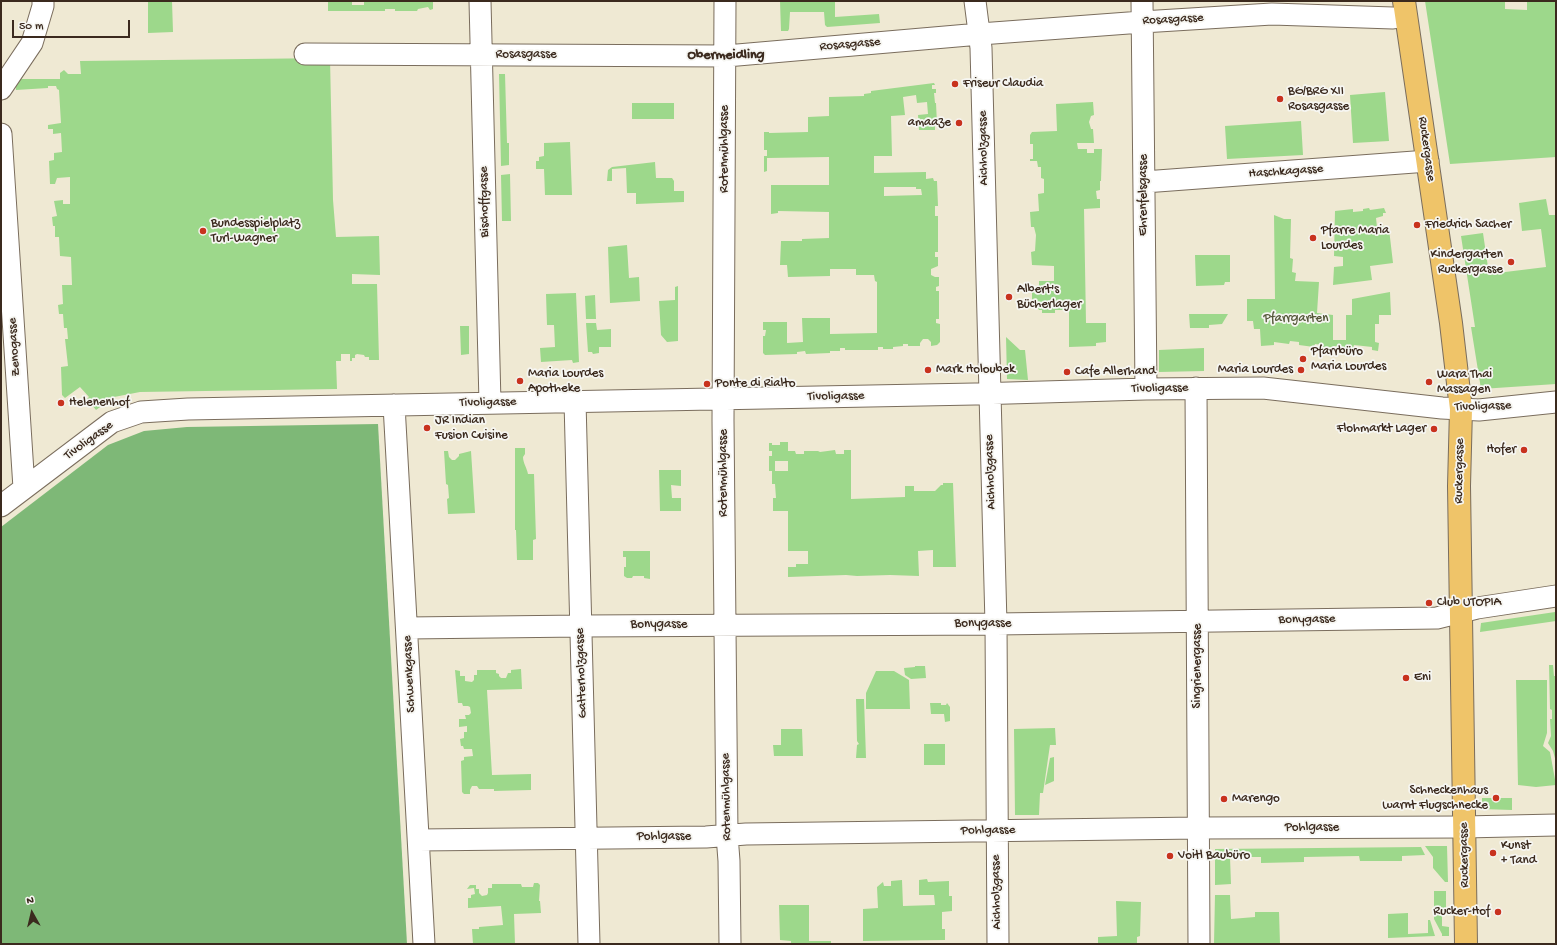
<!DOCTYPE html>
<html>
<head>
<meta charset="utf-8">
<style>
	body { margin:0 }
	#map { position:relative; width:1557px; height:945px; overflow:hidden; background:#efe9d3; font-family:"Gochi Hand",sans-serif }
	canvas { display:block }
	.frame { position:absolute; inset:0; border:2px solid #3b2a1e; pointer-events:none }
	.north { position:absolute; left:12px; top:893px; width:40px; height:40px; -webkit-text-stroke:3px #f6f6f2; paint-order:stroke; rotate:352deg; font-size:11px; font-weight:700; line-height:16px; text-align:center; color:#3b2a1e }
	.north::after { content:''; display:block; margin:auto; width:14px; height:18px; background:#3b2a1e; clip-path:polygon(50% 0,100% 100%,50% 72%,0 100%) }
	.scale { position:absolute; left:12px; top:20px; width:118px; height:18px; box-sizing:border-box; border:2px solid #3b2a1e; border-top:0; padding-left:5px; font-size:12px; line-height:14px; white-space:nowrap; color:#3b2a1e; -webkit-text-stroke:3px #f6f6f2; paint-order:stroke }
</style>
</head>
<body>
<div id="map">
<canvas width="1557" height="945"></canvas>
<div class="frame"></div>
<div class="north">N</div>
<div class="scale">50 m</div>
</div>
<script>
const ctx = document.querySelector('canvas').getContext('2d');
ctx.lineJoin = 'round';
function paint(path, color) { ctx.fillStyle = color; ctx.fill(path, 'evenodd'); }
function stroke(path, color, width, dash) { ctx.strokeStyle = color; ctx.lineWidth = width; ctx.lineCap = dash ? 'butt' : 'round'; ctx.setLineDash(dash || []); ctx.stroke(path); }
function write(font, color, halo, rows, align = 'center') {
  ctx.font = font + ' "Gochi Hand",sans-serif'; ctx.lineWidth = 3.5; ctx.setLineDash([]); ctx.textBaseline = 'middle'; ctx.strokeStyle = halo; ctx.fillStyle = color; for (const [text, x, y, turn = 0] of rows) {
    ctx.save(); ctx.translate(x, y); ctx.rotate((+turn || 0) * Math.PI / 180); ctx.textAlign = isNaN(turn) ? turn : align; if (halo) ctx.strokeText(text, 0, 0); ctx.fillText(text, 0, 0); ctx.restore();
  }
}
paint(new Path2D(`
	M 148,1 L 172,1 L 173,32 L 148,33 Z
	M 328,1 L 352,1 L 352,5 L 364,5 L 364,1 L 431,1 L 433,2 L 433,9 L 430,10 L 428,7 L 418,9 L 417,11 L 395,11 L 395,9 L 385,9 L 385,11 L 328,11 Z
	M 780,1 L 835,1 L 835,17 L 879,14 L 880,23 L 827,27 L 825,25 L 824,12 L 790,12 L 789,29 L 788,31 L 781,31 Z
	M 1425,1 L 1505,1 L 1505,9 L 1527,10 L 1527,1 L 1556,2 L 1556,157 L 1450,164 Z
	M 330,58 L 333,200 L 336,237 L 379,236 L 380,275 L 352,274 L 352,284 L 377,284 L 379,360 L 369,360 L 369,357 L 365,357 L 364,355 L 357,354 L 355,355 L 355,358 L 352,358 L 352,361 L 350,361 L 350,354 L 341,354 L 341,361 L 336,361 L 337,389 L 140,392 L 114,397 L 96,410 L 87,399 L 89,397 L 80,387 L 65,398 L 62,395 L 61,367 L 68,366 L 65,339 L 68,339 L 67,328 L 64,328 L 63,314 L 59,314 L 58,305 L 63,304 L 62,285 L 72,285 L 71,257 L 60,256 L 59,237 L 55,237 L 55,226 L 53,226 L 52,217 L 57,216 L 54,201 L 63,200 L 63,204 L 70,204 L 70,177 L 57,178 L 55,184 L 50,184 L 49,161 L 54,160 L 54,153 L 62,152 L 61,133 L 53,134 L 53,129 L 48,129 L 48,125 L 61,123 L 59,90 L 57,89 L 56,86 L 48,86 L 48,88 L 16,90 L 15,79 L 60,79 L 60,73 L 64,70 L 68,74 L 81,74 L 80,61 Z
	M 499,74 L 505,74 L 507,143 L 509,143 L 509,165 L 501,166 Z
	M 934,83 L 935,85 L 932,85 L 932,89 L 936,89 L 936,93 L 934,93 L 935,103 L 936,103 L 937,124 L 935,125 L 935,130 L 919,130 L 918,115 L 928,114 L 927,102 L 917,103 L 916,95 L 903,97 L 905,115 L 891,116 L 892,156 L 874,156 L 874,173 L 926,172 L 926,179 L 933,178 L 934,181 L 937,181 L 938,206 L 935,206 L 935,216 L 938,216 L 938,252 L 935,252 L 935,257 L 938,257 L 938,266 L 931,269 L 931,275 L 935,277 L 939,277 L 939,286 L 936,287 L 936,291 L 939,291 L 939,319 L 936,319 L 936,323 L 940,324 L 940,342 L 937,345 L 931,346 L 931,342 L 928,339 L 923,339 L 920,343 L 920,346 L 908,346 L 908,344 L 903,344 L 903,346 L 893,347 L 893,349 L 883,349 L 883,347 L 878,347 L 878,350 L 845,350 L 845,348 L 840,348 L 840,351 L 830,351 L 830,353 L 806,354 L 805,351 L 797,352 L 797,354 L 765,355 L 763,353 L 763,336 L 765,336 L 766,330 L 763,330 L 763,322 L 787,322 L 787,343 L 803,342 L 802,318 L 830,318 L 830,334 L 877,333 L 877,282 L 875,281 L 874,275 L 856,275 L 856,269 L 830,269 L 830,276 L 788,277 L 787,265 L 780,265 L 781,241 L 802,241 L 802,239 L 829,238 L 829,212 L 778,211 L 778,213 L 771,214 L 771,185 L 829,185 L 829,157 L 767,158 L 767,171 L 764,172 L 764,156 L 767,156 L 767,150 L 764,150 L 764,132 L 769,132 L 769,133 L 808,132 L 808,117 L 829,116 L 829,97 L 864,96 L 864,94 L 871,93 L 871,91 ZM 884,187 L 916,187 L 916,189 L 921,189 L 922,195 L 884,196 Z
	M 1385,92 L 1389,141 L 1353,143 L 1350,95 Z
	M 1093,102 L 1094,115 L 1091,116 L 1089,122 L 1091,129 L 1093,129 L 1094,143 L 1077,143 L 1078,149 L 1087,149 L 1087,153 L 1094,153 L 1094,149 L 1102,149 L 1101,181 L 1100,181 L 1100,190 L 1096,191 L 1097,199 L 1100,199 L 1100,208 L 1084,209 L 1086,323 L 1106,323 L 1106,342 L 1096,343 L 1096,346 L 1069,347 L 1069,310 L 1055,310 L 1055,313 L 1042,313 L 1042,310 L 1039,310 L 1036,305 L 1032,305 L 1032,288 L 1036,288 L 1039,285 L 1039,281 L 1054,281 L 1054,266 L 1032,265 L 1031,252 L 1035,251 L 1036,235 L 1034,227 L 1031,227 L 1030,212 L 1039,211 L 1038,194 L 1044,193 L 1044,179 L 1041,178 L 1041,167 L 1038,167 L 1037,161 L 1030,161 L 1030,159 L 1033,159 L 1033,144 L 1030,144 L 1030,135 L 1032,132 L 1057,131 L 1056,104 Z
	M 632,103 L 674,103 L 674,119 L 632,119 Z
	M 1301,121 L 1303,155 L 1227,159 L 1225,126 Z
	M 570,142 L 572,195 L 545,195 L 544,169 L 536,169 L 536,161 L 539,161 L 539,157 L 544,156 L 544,143 Z
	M 655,162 L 656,178 L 672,178 L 674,181 L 674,191 L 684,191 L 684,202 L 636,204 L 636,193 L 627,193 L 626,168 L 612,169 L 612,181 L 607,181 L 608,170 L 612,167 Z
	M 510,174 L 511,221 L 502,221 L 501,175 Z
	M 1546,199 L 1549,215 L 1556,215 L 1556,384 L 1481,389 L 1471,327 L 1475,327 L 1461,236 L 1483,233 L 1489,274 L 1546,267 L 1541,229 L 1522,231 L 1519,203 Z
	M 1369,208 L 1370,210 L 1384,208 L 1386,213 L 1383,213 L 1383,216 L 1376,218 L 1377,227 L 1385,226 L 1385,230 L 1389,229 L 1393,263 L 1370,266 L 1372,280 L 1333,285 L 1334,267 L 1343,266 L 1343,257 L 1334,256 L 1335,211 L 1353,209 L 1353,212 L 1363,211 L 1363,209 Z
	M 1274,215 L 1284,219 L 1291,219 L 1290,258 L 1293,259 L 1292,272 L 1296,273 L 1295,281 L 1319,282 L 1317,313 L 1333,315 L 1333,340 L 1346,340 L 1346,315 L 1352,315 L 1352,299 L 1390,292 L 1391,315 L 1379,315 L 1379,324 L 1375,324 L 1375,342 L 1379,343 L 1378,351 L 1372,350 L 1372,347 L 1354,345 L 1353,348 L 1333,346 L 1332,349 L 1323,347 L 1323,345 L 1315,344 L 1314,347 L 1299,345 L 1299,342 L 1290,341 L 1289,344 L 1274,342 L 1274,345 L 1261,346 L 1260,329 L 1254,329 L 1253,321 L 1247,321 L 1247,299 L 1275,299 Z
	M 627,245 L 629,278 L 639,277 L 640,301 L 610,303 L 608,247 Z
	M 1195,255 L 1230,255 L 1230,282 L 1225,282 L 1224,285 L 1196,286 Z
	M 678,286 L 678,341 L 667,342 L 661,335 L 659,301 L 675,300 L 675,287 Z
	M 576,293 L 579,362 L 573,363 L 572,360 L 541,362 L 540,348 L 555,347 L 554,325 L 547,325 L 546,294 Z
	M 595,295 L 596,319 L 586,319 L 585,296 Z
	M 1189,314 L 1228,314 L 1222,324 L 1209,325 L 1209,328 L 1190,328 Z
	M 586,323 L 596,323 L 597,330 L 611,329 L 611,347 L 599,347 L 599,353 L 593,354 L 592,352 L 588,352 Z
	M 460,326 L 469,326 L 469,354 L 461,355 Z
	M 1006,337 L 1020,350 L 1025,350 L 1028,380 L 1007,379 Z
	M 1204,348 L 1204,371 L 1159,372 L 1159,350 Z
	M 780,442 L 788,442 L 788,451 L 795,451 L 796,454 L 804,454 L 804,451 L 818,451 L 820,452 L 835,450 L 836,454 L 844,454 L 844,450 L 851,450 L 851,499 L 905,497 L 905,486 L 914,486 L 914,491 L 935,491 L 941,485 L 943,485 L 943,483 L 953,483 L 956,567 L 933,567 L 933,550 L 918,551 L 919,576 L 890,575 L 857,576 L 846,575 L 788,577 L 788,567 L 796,567 L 796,564 L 808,564 L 808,551 L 788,551 L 788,511 L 773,511 L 773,498 L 776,498 L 775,484 L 772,484 L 772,471 L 769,471 L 769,456 L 772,456 L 772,451 L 769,451 L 769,443 L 772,443 L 772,445 L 780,445 ZM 775,461 L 788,461 L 788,471 L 775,471 Z
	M 515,448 L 525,448 L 525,454 L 523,457 C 523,463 527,468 528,474 L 534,474 L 536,539 L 533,540 L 533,560 L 517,560 L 516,530 L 515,530 Z
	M 444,451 L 448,451 L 449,457 L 452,460 L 455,460 L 459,456 L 459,454 L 471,451 L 475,513 L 448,514 L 447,499 L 449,498 L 448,485 L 446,484 Z
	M 659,470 L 681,470 L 681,486 L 671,485 L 672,498 L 681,498 L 681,511 L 660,511 Z
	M 623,551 L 650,551 L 650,579 L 644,578 L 644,576 L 633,576 L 632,578 L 627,578 L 624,576 L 624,567 L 626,567 L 626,557 L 623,557 Z
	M 1555,612 L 1556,621 L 1480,632 L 1481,623 Z
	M 1549,665 L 1553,665 L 1554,676 L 1556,676 L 1556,762 L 1553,751 L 1548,743 L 1551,736 L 1550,719 L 1552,719 L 1552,710 L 1550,709 Z
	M 915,666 L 925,666 L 926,678 L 911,679 L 905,675 L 904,668 L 915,667 Z
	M 521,669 L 522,689 L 487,690 L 492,775 L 531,774 L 531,790 L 494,791 L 494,789 L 479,789 L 477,786 L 472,786 L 470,790 L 470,794 L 464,794 L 462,792 L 461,761 L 464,760 L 464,757 L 473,756 L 472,749 L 464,749 L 463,746 L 461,746 L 460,739 L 464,738 L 464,732 L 467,732 L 467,726 L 459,727 L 459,719 L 466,719 L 465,715 L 469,715 L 471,713 L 470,707 L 468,706 L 463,706 L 462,703 L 458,703 L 455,670 L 460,671 L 460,676 L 465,676 L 465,681 L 472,682 L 474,680 L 474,675 L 477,675 L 477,670 L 496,670 L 496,673 L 499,674 L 499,676 L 501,678 L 506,678 L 508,673 L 511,673 L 511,670 Z
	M 876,671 L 894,671 L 909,680 L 910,709 L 866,709 L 866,693 Z
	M 1516,680 L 1547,680 L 1547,733 L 1543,746 L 1550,752 L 1556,785 L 1536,787 L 1518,785 Z
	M 856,699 L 864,699 L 866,758 L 856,758 L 857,745 L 859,744 L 857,741 Z
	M 930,703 L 941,703 L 941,705 L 946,705 L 947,703 L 950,707 L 950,721 L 945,722 L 944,714 L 931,714 Z
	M 1055,728 L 1056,745 L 1050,745 L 1043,793 L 1040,793 L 1039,815 L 1015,815 L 1014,729 Z
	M 781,729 L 802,729 L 803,756 L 774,756 L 773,745 L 781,745 Z
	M 924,744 L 945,744 L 945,765 L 924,765 Z
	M 1054,757 L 1054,781 L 1045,785 L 1050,758 Z
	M 1482,798 L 1512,798 L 1512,810 L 1482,809 Z
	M 1425,846 L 1447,846 L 1448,882 L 1445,882 L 1433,868 L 1433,857 Z
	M 1421,847 L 1425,855 L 1402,856 L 1402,861 L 1360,861 L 1359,856 L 1304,857 L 1304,862 L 1261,863 L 1261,857 L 1230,857 L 1231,884 L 1215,885 L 1215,849 Z
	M 927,879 L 928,882 L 949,881 L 949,896 L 952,896 L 952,911 L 942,912 L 942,929 L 945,929 L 945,940 L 863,941 L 863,909 L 878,908 L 877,887 L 883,882 L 884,886 L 891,886 L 891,881 L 902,880 L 903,906 L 935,905 L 934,895 L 919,895 L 919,880 Z
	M 534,883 L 538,883 L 540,885 L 539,901 L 540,901 L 541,913 L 514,914 L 515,944 L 473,944 L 472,929 L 479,929 L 479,927 L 503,925 L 501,906 L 468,908 L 468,898 L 471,898 L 471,895 L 475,894 L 474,888 L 467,889 L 470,885 L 476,885 L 476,889 L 479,889 L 479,893 L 482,896 L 487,895 L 488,893 L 488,888 L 492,888 L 492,884 L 521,884 L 522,887 L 533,887 Z
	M 1434,891 L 1446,891 L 1446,912 L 1442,913 L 1442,926 L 1449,927 L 1449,936 L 1442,936 L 1442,934 L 1434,919 Z
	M 1215,895 L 1230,895 L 1231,919 L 1255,917 L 1255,912 L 1279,912 L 1280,944 L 1214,944 Z
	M 1116,901 L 1141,902 L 1140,936 L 1137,937 L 1137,944 L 1098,944 L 1098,937 L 1117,936 Z
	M 779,905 L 809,905 L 809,941 L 831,941 L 831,944 L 791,944 L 791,941 L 780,940 Z
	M 1408,913 L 1408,934 L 1428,933 L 1428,920 L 1430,920 L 1435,936 L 1388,938 L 1388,914 Z`), '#9dd88b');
paint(new Path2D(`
	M 378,424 L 407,944 L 1,944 L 1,527 L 108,445 L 144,431 L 187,427 Z`), '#7eb877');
const minor = new Path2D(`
	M 480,1 L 490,403
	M 725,1 L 723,420 L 727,835 L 729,861 L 730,944
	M 975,1 L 981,48 L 996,624 L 998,944
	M 1142,1 L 1146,389
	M 305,54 L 726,56 L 980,34 L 1142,22 L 1272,14 L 1393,18
	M 1,89 L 32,43 L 43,6 L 43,1
	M 1,134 L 24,488
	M 1144,182 L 1428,161
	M 1196,388 L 1199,944
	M 575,401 L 589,944
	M 394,405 L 424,944
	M 1,506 L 112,422 L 141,412 L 188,409 L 975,394 L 1146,389 L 1263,388 L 1442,408 L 1479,410 L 1556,402
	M 407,628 L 581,626 L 996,624 L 1437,618 L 1477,608 L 1556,596
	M 419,840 L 706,837 L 746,834 L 1198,828 L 1464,827 L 1556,825`);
const major = new Path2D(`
	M 1404,1 L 1451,323 L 1461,409 L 1459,486 L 1466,944`);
stroke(minor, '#7a6d5d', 23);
stroke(major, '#7a6d5d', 24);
stroke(minor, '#fff', 21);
stroke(major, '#efc469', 22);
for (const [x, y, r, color] of [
	[955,84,4,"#c8321e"],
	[1280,99,4,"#c8321e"],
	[959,123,4,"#c8321e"],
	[1417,225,4,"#c8321e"],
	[203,231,4,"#c8321e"],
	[1313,238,4,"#c8321e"],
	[1511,262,4,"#c8321e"],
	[1009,297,4,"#c8321e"],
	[1303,359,4,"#c8321e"],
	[928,370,4,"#c8321e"],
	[1301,370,4,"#c8321e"],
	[1067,372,4,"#c8321e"],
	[520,381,4,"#c8321e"],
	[1429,382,4,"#c8321e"],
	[707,384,4,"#c8321e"],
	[61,403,4,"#c8321e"],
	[427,428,4,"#c8321e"],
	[1434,429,4,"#c8321e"],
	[1524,450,4,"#c8321e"],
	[1429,603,4,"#c8321e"],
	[1406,678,4,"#c8321e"],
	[1496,798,4,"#c8321e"],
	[1224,799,4,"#c8321e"],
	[1493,853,4,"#c8321e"],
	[1170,856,4,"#c8321e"],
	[1498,912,4,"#c8321e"]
]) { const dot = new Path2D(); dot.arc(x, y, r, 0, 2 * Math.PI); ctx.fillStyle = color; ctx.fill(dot); stroke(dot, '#f6f6f2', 1.5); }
write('13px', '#3b2a1e', '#f6f6f2', [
	["Rosasgasse",1173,20,-3],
	["Rosasgasse",850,45,-5],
	["Rosasgasse",526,55],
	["Aichholzgasse",984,148,-91],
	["Rotenmühlgasse",725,149,-90],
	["Ruckergasse",1426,149,82],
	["Haschkagasse",1286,172,-4],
	["Ehrenfelsgasse",1144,195,-90],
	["Bischoffgasse",485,202,-91],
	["Zenogasse",15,347,-94],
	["Tivoligasse",1160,389,-1],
	["Tivoligasse",836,397,-1],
	["Tivoligasse",488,403,-1],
	["Tivoligasse",1483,407,-2],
	["Tivoligasse",89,441,-36],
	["Ruckergasse",1460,471,-89],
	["Aichholzgasse",991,472,-92],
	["Rotenmühlgasse",724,473,-90],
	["Bonygasse",1307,620,-1],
	["Bonygasse",983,624],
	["Bonygasse",659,625],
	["Singrienergasse",1198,666,-90],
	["Gatterholzgasse",582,673,-92],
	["Schwenkgasse",410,674,-93],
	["Rotenmühlgasse",727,797,-91],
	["Pohlgasse",1312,828],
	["Pohlgasse",988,831,-1],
	["Pohlgasse",664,837],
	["Ruckergasse",1465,855,-91],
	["Aichholzgasse",997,892,-91]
]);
write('13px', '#3b2a1e', '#f6f6f2', [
	["Friseur Claudia",963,84],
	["BG/BRG XII",1288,92],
	["Rosasgasse",1288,107],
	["amaaze",951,123,"right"],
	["Bundesspielplatz",211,224],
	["Turl-Wagner",211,239],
	["Friedrich Sacher",1425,225],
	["Pfarre Maria",1321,231],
	["Lourdes",1321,246],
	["Kindergarten",1503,255,"right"],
	["Ruckergasse",1503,270,"right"],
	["Albert's",1017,290],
	["Bücherlager",1017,305],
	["Pfarrbüro",1311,352],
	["Maria Lourdes",1311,367],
	["Mark Holoubek",936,370],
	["Maria Lourdes",1293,370,"right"],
	["Cafe Allerhand",1075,372],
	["Maria Lourdes",528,374],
	["Apotheke",528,389],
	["Wara Thai",1437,375],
	["Massagen",1437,390],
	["Ponte di Rialto",715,384],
	["Helenenhof",69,403],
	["JR Indian",435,421],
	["Fusion Cuisine",435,436],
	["Flohmarkt Lager",1426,429,"right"],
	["Hofer",1516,450,"right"],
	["Club UTOPIA",1437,603],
	["Eni",1414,678],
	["Schneckenhaus",1488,791,"right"],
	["warnt Flugschnecke",1488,806,"right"],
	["Marengo",1232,799],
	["Kunst",1501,846],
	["+ Tand",1501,861],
	["Voitl Baubüro",1178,856],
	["Rucker-Hof",1490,912,"right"]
], 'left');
write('13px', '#545639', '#f6f6f2', [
	["Pfarrgarten",1296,319]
]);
write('bold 14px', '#3b2a1e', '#f6f6f2', [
	["Obermeidling",726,56]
]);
</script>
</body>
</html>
